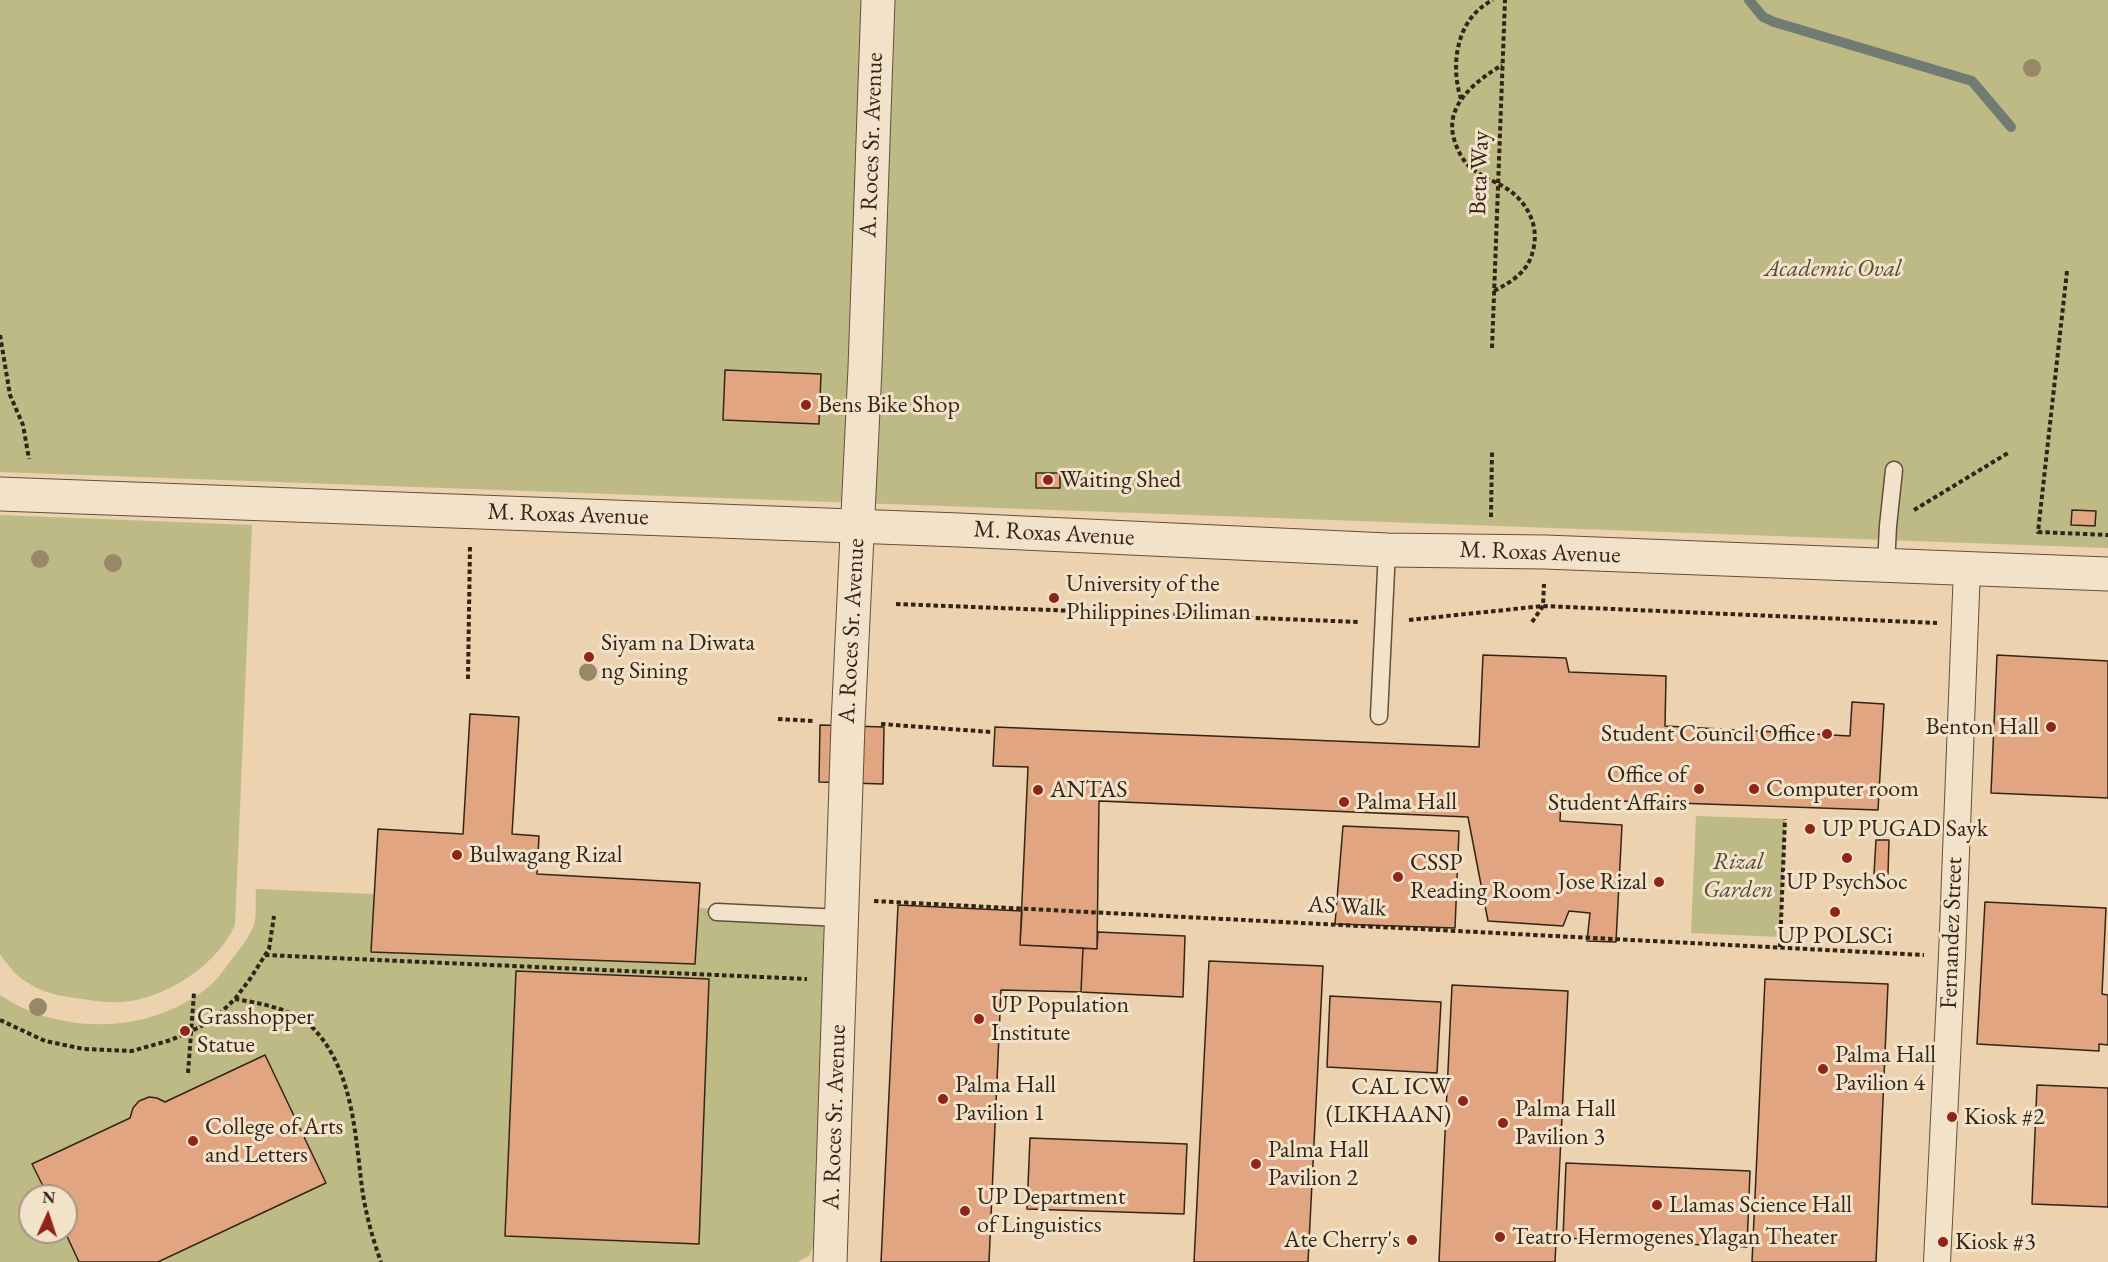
<!DOCTYPE html>
<html>
<head>
<meta charset="utf-8">
<style>
	body { margin:0 }
	#map { position:relative; width:2108px; height:1262px; overflow:hidden; background:#ecd2ae; font-family:"EB Garamond",serif }
	canvas { display:block }
	.north { position:absolute; left:18px; top:1184px; width:60px; height:60px; box-sizing:border-box; background:#f3e2ca; border:2px solid #a69682; border-radius:50%; rotate:3deg; font-size:16px; font-weight:700; line-height:24px; text-align:center; color:#322517 }
	.north::after { content:''; display:block; margin:auto; width:21px; height:27px; background:#8f2418; clip-path:polygon(50% 0,100% 100%,50% 72%,0 100%) }
</style>
</head>
<body>
<div id="map">
<canvas width="2108" height="1262"></canvas>
<div class="north">N</div>
</div>
<script>
const ctx = document.querySelector('canvas').getContext('2d');
ctx.lineJoin = 'round';
function paint(path, color) { ctx.fillStyle = color; ctx.fill(path, 'evenodd'); }
function stroke(path, color, width, dash) { ctx.strokeStyle = color; ctx.lineWidth = width; ctx.lineCap = dash ? 'butt' : 'round'; ctx.setLineDash(dash || []); ctx.stroke(path); }
function write(font, color, halo, rows, align = 'center') {
  ctx.font = font + ' "EB Garamond",serif'; ctx.lineWidth = 6; ctx.setLineDash([]); ctx.textBaseline = 'middle'; ctx.strokeStyle = halo; ctx.fillStyle = color; for (const [text, x, y, turn = 0] of rows) {
    ctx.save(); ctx.translate(x, y); ctx.rotate((+turn || 0) * Math.PI / 180); ctx.textAlign = isNaN(turn) ? turn : align; if (halo) ctx.strokeText(text, 0, 0); ctx.fillText(text, 0, 0); ctx.restore();
  }
}
paint(new Path2D(`
	M 0,0 L 2108,0 L 2108,548 L 0,472 Z
	M 0,515 L 252,525 L 235,925 C 218,963 172,994 131,1001 C 113,1004 94,1001 76,998 C 58,996 41,992 25,981 C 15,975 7,964 0,954 Z
	M 1696,816 L 1785,819 L 1780,937 L 1691,933 Z
	M 256,889 L 834,914 L 816,1240 L 809,1256 L 797,1262 L 0,1262 L 0,995 C 61,1036 150,1034 207,988 C 217,980 224,970 231,960 C 239,950 249,938 254,925 C 257,915 255,900 256,889 ZM 30,1196 L 66,1196 L 66,1232 L 30,1232 Z`), '#beba86');
stroke(new Path2D(`
	M 1749,0 L 1763,17 L 1774,22 L 1972,81 L 2011,127`), '#707c72', 10);
const building = new Path2D(`
	M 725,370 L 821,374 L 819,424 L 723,420 Z
	M 1036,473 L 1060,473 L 1060,488 L 1036,488 Z
	M 2072,510 L 2096,511 L 2095,526 L 2071,525 Z
	M 1483,655 L 1566,658 L 1569,672 L 1666,676 L 1665,726 L 1850,736 L 1852,702 L 1884,704 L 1878,810 L 1561,799 L 1560,821 L 1622,825 L 1616,942 L 1587,941 L 1590,913 L 1569,911 L 1563,926 L 1488,921 L 1468,817 L 1099,801 L 1097,949 L 1020,945 L 1028,767 L 993,766 L 995,727 L 1479,747 Z
	M 1997,655 L 2108,661 L 2108,798 L 1991,793 Z
	M 470,714 L 519,717 L 512,834 L 539,836 L 537,874 L 700,883 L 695,964 L 371,952 L 378,829 L 463,834 Z
	M 820,725 L 884,727 L 883,784 L 819,782 Z
	M 1343,826 L 1459,831 L 1455,928 L 1335,924 Z
	M 1876,840 L 1889,840 L 1888,874 L 1874,874 Z
	M 1985,902 L 2106,908 L 2102,994 L 2108,995 L 2108,1045 L 2099,1044 L 2099,1051 L 1977,1044 Z
	M 898,905 L 1022,911 L 1020,945 L 1083,948 L 1081,992 L 1001,990 L 989,1262 L 881,1262 Z
	M 1098,932 L 1185,936 L 1183,997 L 1081,992 L 1083,948 L 1097,949 Z
	M 1209,961 L 1323,966 L 1308,1262 L 1194,1262 Z
	M 516,971 L 709,979 L 699,1244 L 505,1236 Z
	M 1765,979 L 1888,984 L 1876,1262 L 1752,1262 Z
	M 1452,985 L 1568,991 L 1555,1262 L 1439,1262 Z
	M 1330,996 L 1441,1002 L 1437,1073 L 1327,1067 Z
	M 265,1055 L 326,1183 L 158,1262 L 79,1262 L 65,1232 L 66,1196 L 48,1196 L 32,1164 L 130,1118 L 133,1108 L 139,1101 L 149,1097 L 157,1098 L 165,1102 Z
	M 2037,1085 L 2108,1088 L 2108,1207 L 2032,1204 Z
	M 1030,1138 L 1187,1144 L 1184,1214 L 1027,1209 Z
	M 1566,1163 L 1750,1171 L 1747,1247 L 1563,1238 Z`);
paint(building, '#e2a582');
stroke(building, '#322517', 1.5);
const service = new Path2D(`
	M 1886,565 L 1888,526 L 1894,470
	M 1379,716 L 1387,550
	M 717,912 L 841,918`);
const pedestrian = new Path2D(`
	M 1937,1262 L 1952,956 L 1967,568`);
const minor = new Path2D(`
	M 830,1262 L 848,724 L 865,368 L 878,0`);
const tertiary = new Path2D(`
	M 0,494 L 959,530 L 1387,550 L 1545,552 L 2108,574`);
stroke(service, '#60503d', 19);
stroke(pedestrian, '#60503d', 28);
stroke(minor, '#60503d', 35);
stroke(tertiary, '#60503d', 35);
stroke(new Path2D(`
	M 1461,99 C 1450,65 1456,18 1493,0
	M 2067,271 L 2038,532 L 2108,535
	M 1494,291 C 1515,280 1530,270 1534,246 C 1538,224 1527,203 1509,190 C 1497,182 1482,177 1470,167 C 1462,160 1457,149 1454,139 C 1444,105 1476,81 1502,65
	M 0,335 L 10,395 L 23,425 L 29,459
	M 1492,348 L 1505,0
	M 1914,510 L 2008,453
	M 1491,517 L 1492,452
	M 896,604 L 1359,622
	M 1409,620 L 1543,606 L 1937,623
	M 1532,622 L 1543,606 L 1544,584
	M 468,679 L 470,545
	M 778,719 L 814,721
	M 881,724 L 991,732
	M 874,901 L 1924,955
	M 1780,947 L 1785,819
	M 265,955 L 807,979
	M 235,999 C 260,1003 293,1009 312,1027 C 355,1071 355,1139 363,1195 C 367,1218 373,1240 381,1262
	M 0,1020 L 45,1041 L 84,1049 L 132,1051 L 171,1040 L 200,1027 L 216,1017 L 235,999 L 250,979 L 269,949 L 274,916
	M 188,1073 L 194,993`), '#322517', 4, [4.5, 3]);
stroke(service, '#f3e2ca', 16);
stroke(pedestrian, '#f3e2ca', 26);
stroke(minor, '#f3e2ca', 33);
stroke(tertiary, '#f3e2ca', 33);
ctx.fillStyle = '#99876a';
for (const [x, y] of [
	[2032,68],
	[40,559],
	[113,563],
	[588,672],
	[38,1007]
]) { ctx.beginPath(); ctx.arc(x, y, 9, 0, 2 * Math.PI); ctx.fill(); }
for (const [x, y, r, color] of [
	[806,405,6,"#8f2418"],
	[1048,480,6,"#8f2418"],
	[1054,598,6,"#8f2418"],
	[589,657,6,"#8f2418"],
	[2051,727,6,"#8f2418"],
	[1827,734,6,"#8f2418"],
	[1699,789,6,"#8f2418"],
	[1754,789,6,"#8f2418"],
	[1038,790,6,"#8f2418"],
	[1344,802,6,"#8f2418"],
	[1810,829,6,"#8f2418"],
	[457,855,6,"#8f2418"],
	[1847,858,6,"#8f2418"],
	[1398,877,6,"#8f2418"],
	[1659,882,6,"#8f2418"],
	[1835,912,6,"#8f2418"],
	[979,1019,6,"#8f2418"],
	[185,1031,6,"#8f2418"],
	[1823,1069,6,"#8f2418"],
	[943,1099,6,"#8f2418"],
	[1463,1101,6,"#8f2418"],
	[1952,1117,6,"#8f2418"],
	[1503,1123,6,"#8f2418"],
	[193,1141,6,"#8f2418"],
	[1256,1164,6,"#8f2418"],
	[1657,1205,6,"#8f2418"],
	[965,1211,6,"#8f2418"],
	[1500,1237,6,"#8f2418"],
	[1412,1240,6,"#8f2418"],
	[1943,1242,6,"#8f2418"]
]) { const dot = new Path2D(); dot.arc(x, y, r, 0, 2 * Math.PI); ctx.fillStyle = color; ctx.fill(dot); stroke(dot, '#f3e2ca', 2); }
write('24px', '#322517', '#f3e2ca', [
	["A. Roces Sr. Avenue",872,145,-88],
	["Beta Way",1480,173,-88],
	["M. Roxas Avenue",568,515,2],
	["M. Roxas Avenue",1054,534,3],
	["M. Roxas Avenue",1540,553,2],
	["A. Roces Sr. Avenue",852,631,-87],
	["AS Walk",1347,907,3],
	["Fernandez Street",1952,933,-88],
	["A. Roces Sr. Avenue",835,1117,-88]
]);
write('italic 24px', '#554a33', '#f3e2ca', [
	["Academic Oval",1833,269],
	["Rizal",1738,862],
	["Garden",1738,890]
]);
write('24px', '#322517', '#f3e2ca', [
	["Bens Bike Shop",818,405],
	["Waiting Shed",1060,480],
	["University of the",1066,584],
	["Philippines Diliman",1066,612],
	["Siyam na Diwata",601,643],
	["ng Sining",601,671],
	["Benton Hall",2039,727,"right"],
	["Student Council Office",1815,734,"right"],
	["Office of",1687,775,"right"],
	["Student Affairs",1687,803,"right"],
	["Computer room",1766,789],
	["ANTAS",1050,790],
	["Palma Hall",1356,802],
	["UP PUGAD Sayk",1822,829],
	["Bulwagang Rizal",469,855],
	["CSSP",1410,863],
	["Reading Room",1410,891],
	["Jose Rizal",1647,882,"right"],
	["UP PsychSoc",1847,882,"center"],
	["UP POLSCi",1835,936,"center"],
	["UP Population",991,1005],
	["Institute",991,1033],
	["Grasshopper",197,1017],
	["Statue",197,1045],
	["Palma Hall",1835,1055],
	["Pavilion 4",1835,1083],
	["Palma Hall",955,1085],
	["Pavilion 1",955,1113],
	["CAL ICW",1451,1087,"right"],
	["(LIKHAAN)",1451,1115,"right"],
	["Palma Hall",1515,1109],
	["Pavilion 3",1515,1137],
	["Kiosk #2",1964,1117],
	["College of Arts",205,1127],
	["and Letters",205,1155],
	["Palma Hall",1268,1150],
	["Pavilion 2",1268,1178],
	["UP Department",977,1197],
	["of Linguistics",977,1225],
	["Llamas Science Hall",1669,1205],
	["Teatro Hermogenes Ylagan Theater",1512,1237],
	["Ate Cherry's",1400,1240,"right"],
	["Kiosk #3",1955,1242]
], 'left');
</script>
</body>
</html>
